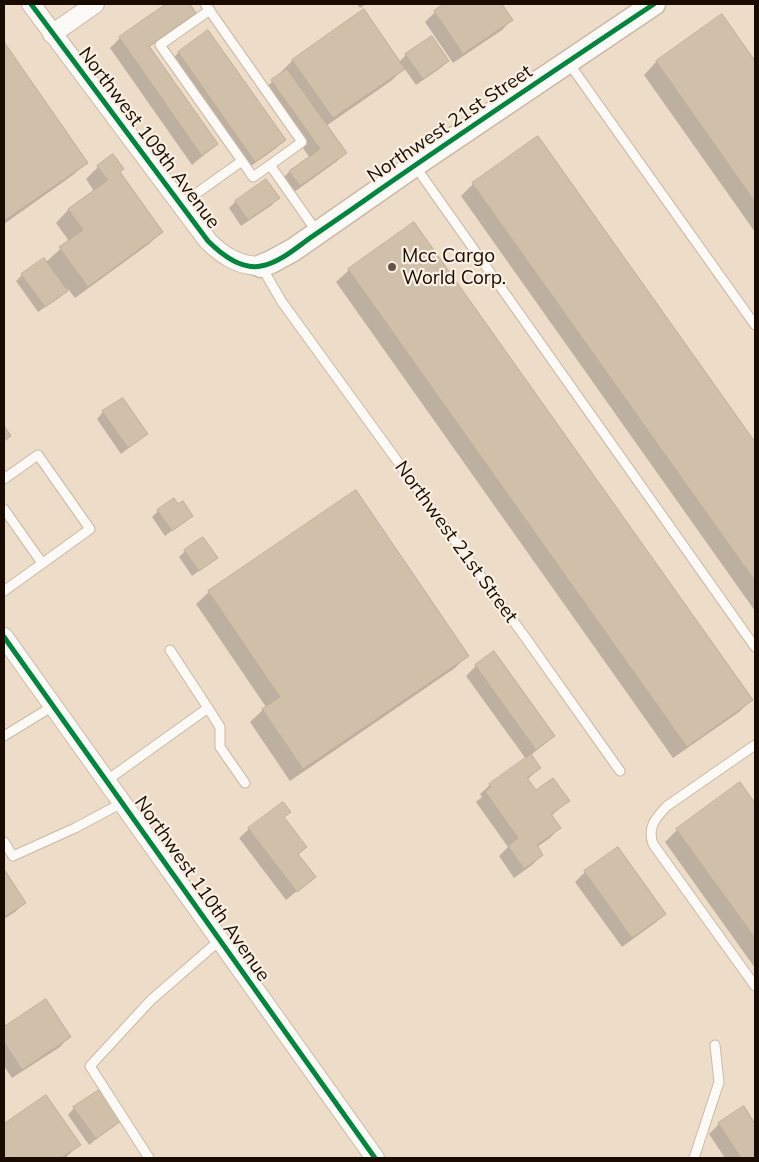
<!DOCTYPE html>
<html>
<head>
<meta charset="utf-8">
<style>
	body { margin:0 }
	#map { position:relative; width:759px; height:1162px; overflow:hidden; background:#edddc8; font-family:Mulish,sans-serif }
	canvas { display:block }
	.frame { position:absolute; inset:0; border:5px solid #190b00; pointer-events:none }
</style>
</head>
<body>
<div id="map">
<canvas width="759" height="1162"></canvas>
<div class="frame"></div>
</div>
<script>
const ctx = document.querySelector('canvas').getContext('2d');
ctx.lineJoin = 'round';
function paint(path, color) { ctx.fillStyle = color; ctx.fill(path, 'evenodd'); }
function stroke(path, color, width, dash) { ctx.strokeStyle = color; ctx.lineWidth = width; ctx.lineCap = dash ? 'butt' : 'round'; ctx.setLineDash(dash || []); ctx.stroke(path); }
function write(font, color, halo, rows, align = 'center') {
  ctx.font = font + ' Mulish,sans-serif'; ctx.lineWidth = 4.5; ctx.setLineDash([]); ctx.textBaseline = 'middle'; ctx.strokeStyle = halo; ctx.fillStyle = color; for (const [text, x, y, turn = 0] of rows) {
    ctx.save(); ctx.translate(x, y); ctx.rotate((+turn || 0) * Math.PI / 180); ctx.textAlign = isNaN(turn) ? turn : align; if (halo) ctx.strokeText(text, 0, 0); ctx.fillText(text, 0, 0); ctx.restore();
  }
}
paint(new Path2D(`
	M 169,4 L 188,4 L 194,12 L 185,22 L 149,47 L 217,144 L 192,165 L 110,48 L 120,38 Z
	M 357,4 L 366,4 L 360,8 Z
	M 447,4 L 500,4 L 511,20 L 502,30 L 453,63 L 425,22 L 435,12 Z
	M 722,16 L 755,63 L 755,232 L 644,75 L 656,62 Z
	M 208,32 L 284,140 L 275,149 L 245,170 L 169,62 L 178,53 Z
	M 4,45 L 86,163 L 73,175 L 4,224 Z
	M 406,55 L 448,61 L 442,67 L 416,85 L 404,68 L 391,81 L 326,126 L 345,152 L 336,162 L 290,195 L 280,181 L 289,172 L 310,158 L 262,91 L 281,74 L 280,73 L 293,60 L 399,62 Z
	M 538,138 L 755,444 L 755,611 L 461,196 L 473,184 Z
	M 98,167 L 119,173 L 161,232 L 149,244 L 75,298 L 68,289 L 60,297 L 38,312 L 16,281 L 22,275 L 46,262 L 69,241 L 56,223 L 68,210 L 94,191 L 86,179 Z
	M 266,181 L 278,198 L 272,205 L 241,226 L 229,208 L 235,202 Z
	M 349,270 L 751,700 L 739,712 L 673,758 L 336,282 Z
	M 103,412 L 146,434 L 121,454 L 97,419 Z
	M 158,511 L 191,516 L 165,536 L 152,517 Z
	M 185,551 L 216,558 L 192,576 L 179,557 Z
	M 209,592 L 467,655 L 455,668 L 290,781 L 250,722 L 266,707 L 196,604 Z
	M 494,653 L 554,736 L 531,755 L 539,768 L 527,780 L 536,792 L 568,801 L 551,816 L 559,828 L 550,838 L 537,847 L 542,855 L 532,865 L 514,878 L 499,856 L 508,847 L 476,802 L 482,797 L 480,794 L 490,785 L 526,759 L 466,676 L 476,666 Z
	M 740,784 L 755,805 L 755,968 L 665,842 L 677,830 Z
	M 289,812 L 283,818 L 305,847 L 297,855 L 314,877 L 286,900 L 239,838 L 249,829 Z
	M 4,871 L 24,903 L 15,912 L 4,919 Z
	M 585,872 L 664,914 L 655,923 L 622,947 L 575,882 Z
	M 45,1001 L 69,1037 L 60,1047 L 12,1078 L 4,1066 L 4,1028 Z
	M 45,1096 L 79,1145 L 65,1158 L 4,1158 L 4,1125 Z
	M 74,1108 L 119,1121 L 89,1145 L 68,1115 Z
	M 743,1108 L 755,1126 L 755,1158 L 725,1158 L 709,1134 L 719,1124 Z`), '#0003');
const building = new Path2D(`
	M 166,4 L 190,4 L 196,13 L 149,46 L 218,144 L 202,156 L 119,37 Z
	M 444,4 L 502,4 L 513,20 L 463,54 L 434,11 Z
	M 364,9 L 405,69 L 333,118 L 292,60 Z
	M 722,14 L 755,61 L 755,202 L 656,61 Z
	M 208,30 L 286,140 L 255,162 L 178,52 Z
	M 432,36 L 449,61 L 423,79 L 405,54 Z
	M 4,42 L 88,163 L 4,221 Z
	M 287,69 L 347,153 L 300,186 L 289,171 L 320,149 L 271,80 Z
	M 538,136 L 755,442 L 755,581 L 472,183 Z
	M 113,154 L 124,169 L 120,172 L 163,232 L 88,287 L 59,247 L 83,230 L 68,209 L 108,180 L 97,166 Z
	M 266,179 L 280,198 L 248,220 L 235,201 Z
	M 414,222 L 753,700 L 687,747 L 348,269 Z
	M 44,258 L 68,291 L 45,307 L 21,274 Z
	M 123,398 L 148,434 L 128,448 L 102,411 Z
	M 4,426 L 11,436 L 4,441 Z
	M 356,490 L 469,656 L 303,769 L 262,709 L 280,697 L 208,591 Z
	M 174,498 L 178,504 L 183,501 L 193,516 L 172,531 L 157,510 Z
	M 203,537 L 218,558 L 199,571 L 184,550 Z
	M 494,651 L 555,736 L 536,750 L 475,665 Z
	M 531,754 L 541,768 L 527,778 L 536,790 L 553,778 L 570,801 L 551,814 L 561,828 L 537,845 L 543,855 L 524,869 L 508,846 L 518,838 L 485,791 L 491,787 L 489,784 Z
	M 740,782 L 755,803 L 755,938 L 676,829 Z
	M 283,802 L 291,812 L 284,817 L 307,847 L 298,854 L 316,877 L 297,892 L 248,828 Z
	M 618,847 L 666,914 L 632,938 L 584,871 Z
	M 4,869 L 26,903 L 4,917 Z
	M 46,999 L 71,1037 L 22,1070 L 4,1042 L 4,1027 Z
	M 99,1090 L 121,1121 L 96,1139 L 73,1107 Z
	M 46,1095 L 81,1145 L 61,1158 L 4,1158 L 4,1124 Z
	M 744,1106 L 755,1124 L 755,1158 L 741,1158 L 718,1123 Z`);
paint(building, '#d0c0aa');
stroke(building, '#bead98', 1);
const service = new Path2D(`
	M 205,4 L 302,142 L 270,165 L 317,232
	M 210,10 L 160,45 L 242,161
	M 568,62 L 755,325
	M 415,166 L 755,647
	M 180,205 L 242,161 L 253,177 L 270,165
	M 261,266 L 282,302 L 525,637 L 620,771
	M 4,479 L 38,455 L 90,529 L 4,591
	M 4,509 L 42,563
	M 208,708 L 220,727 L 220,747 L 245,783
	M 4,736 L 53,706
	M 755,745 L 667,806 C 656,818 647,826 653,844 L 755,986
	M 106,781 L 208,708 L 170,650
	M 4,842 L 13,856 L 75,828 L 122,803
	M 149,1158 L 90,1066 L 151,1000 L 220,940
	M 694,1158 L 719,1082 L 715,1045`);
const minor = new Path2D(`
	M 31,4 L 208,241 C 223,256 239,266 261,266
	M 52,34 L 95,4
	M 4,637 L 375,1158`);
const tertiary = new Path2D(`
	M 261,266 L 271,262 L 293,250 L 415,165 L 654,4`);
stroke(service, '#cab9a4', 11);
stroke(minor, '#cab9a4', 20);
stroke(tertiary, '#cab9a4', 25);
stroke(service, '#fcfaf7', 9);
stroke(minor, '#fcfaf7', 18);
stroke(tertiary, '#fcfaf7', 22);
stroke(new Path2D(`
	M 31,4 L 208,241 C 221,254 241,270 261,266 C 279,263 296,248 310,238 C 332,223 354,208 375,193 C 467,129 561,66 654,4
	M 4,637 L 375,1158`), '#00873e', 5);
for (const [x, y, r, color] of [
	[392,267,5,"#635446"]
]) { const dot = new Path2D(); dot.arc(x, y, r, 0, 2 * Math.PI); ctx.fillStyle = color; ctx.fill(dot); stroke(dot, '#f9efe2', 2); }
write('19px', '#190b00', '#f9efe2', [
	["Northwest 21st Street",450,124,-34],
	["Northwest 109th Avenue",149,138,53],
	["Northwest 21st Street",456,542,54],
	["Northwest 110th Avenue",202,889,55]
]);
write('19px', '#190b00', '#f9efe2', [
	["Mcc Cargo",402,256],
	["World Corp.",402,278]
], 'left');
</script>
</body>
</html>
